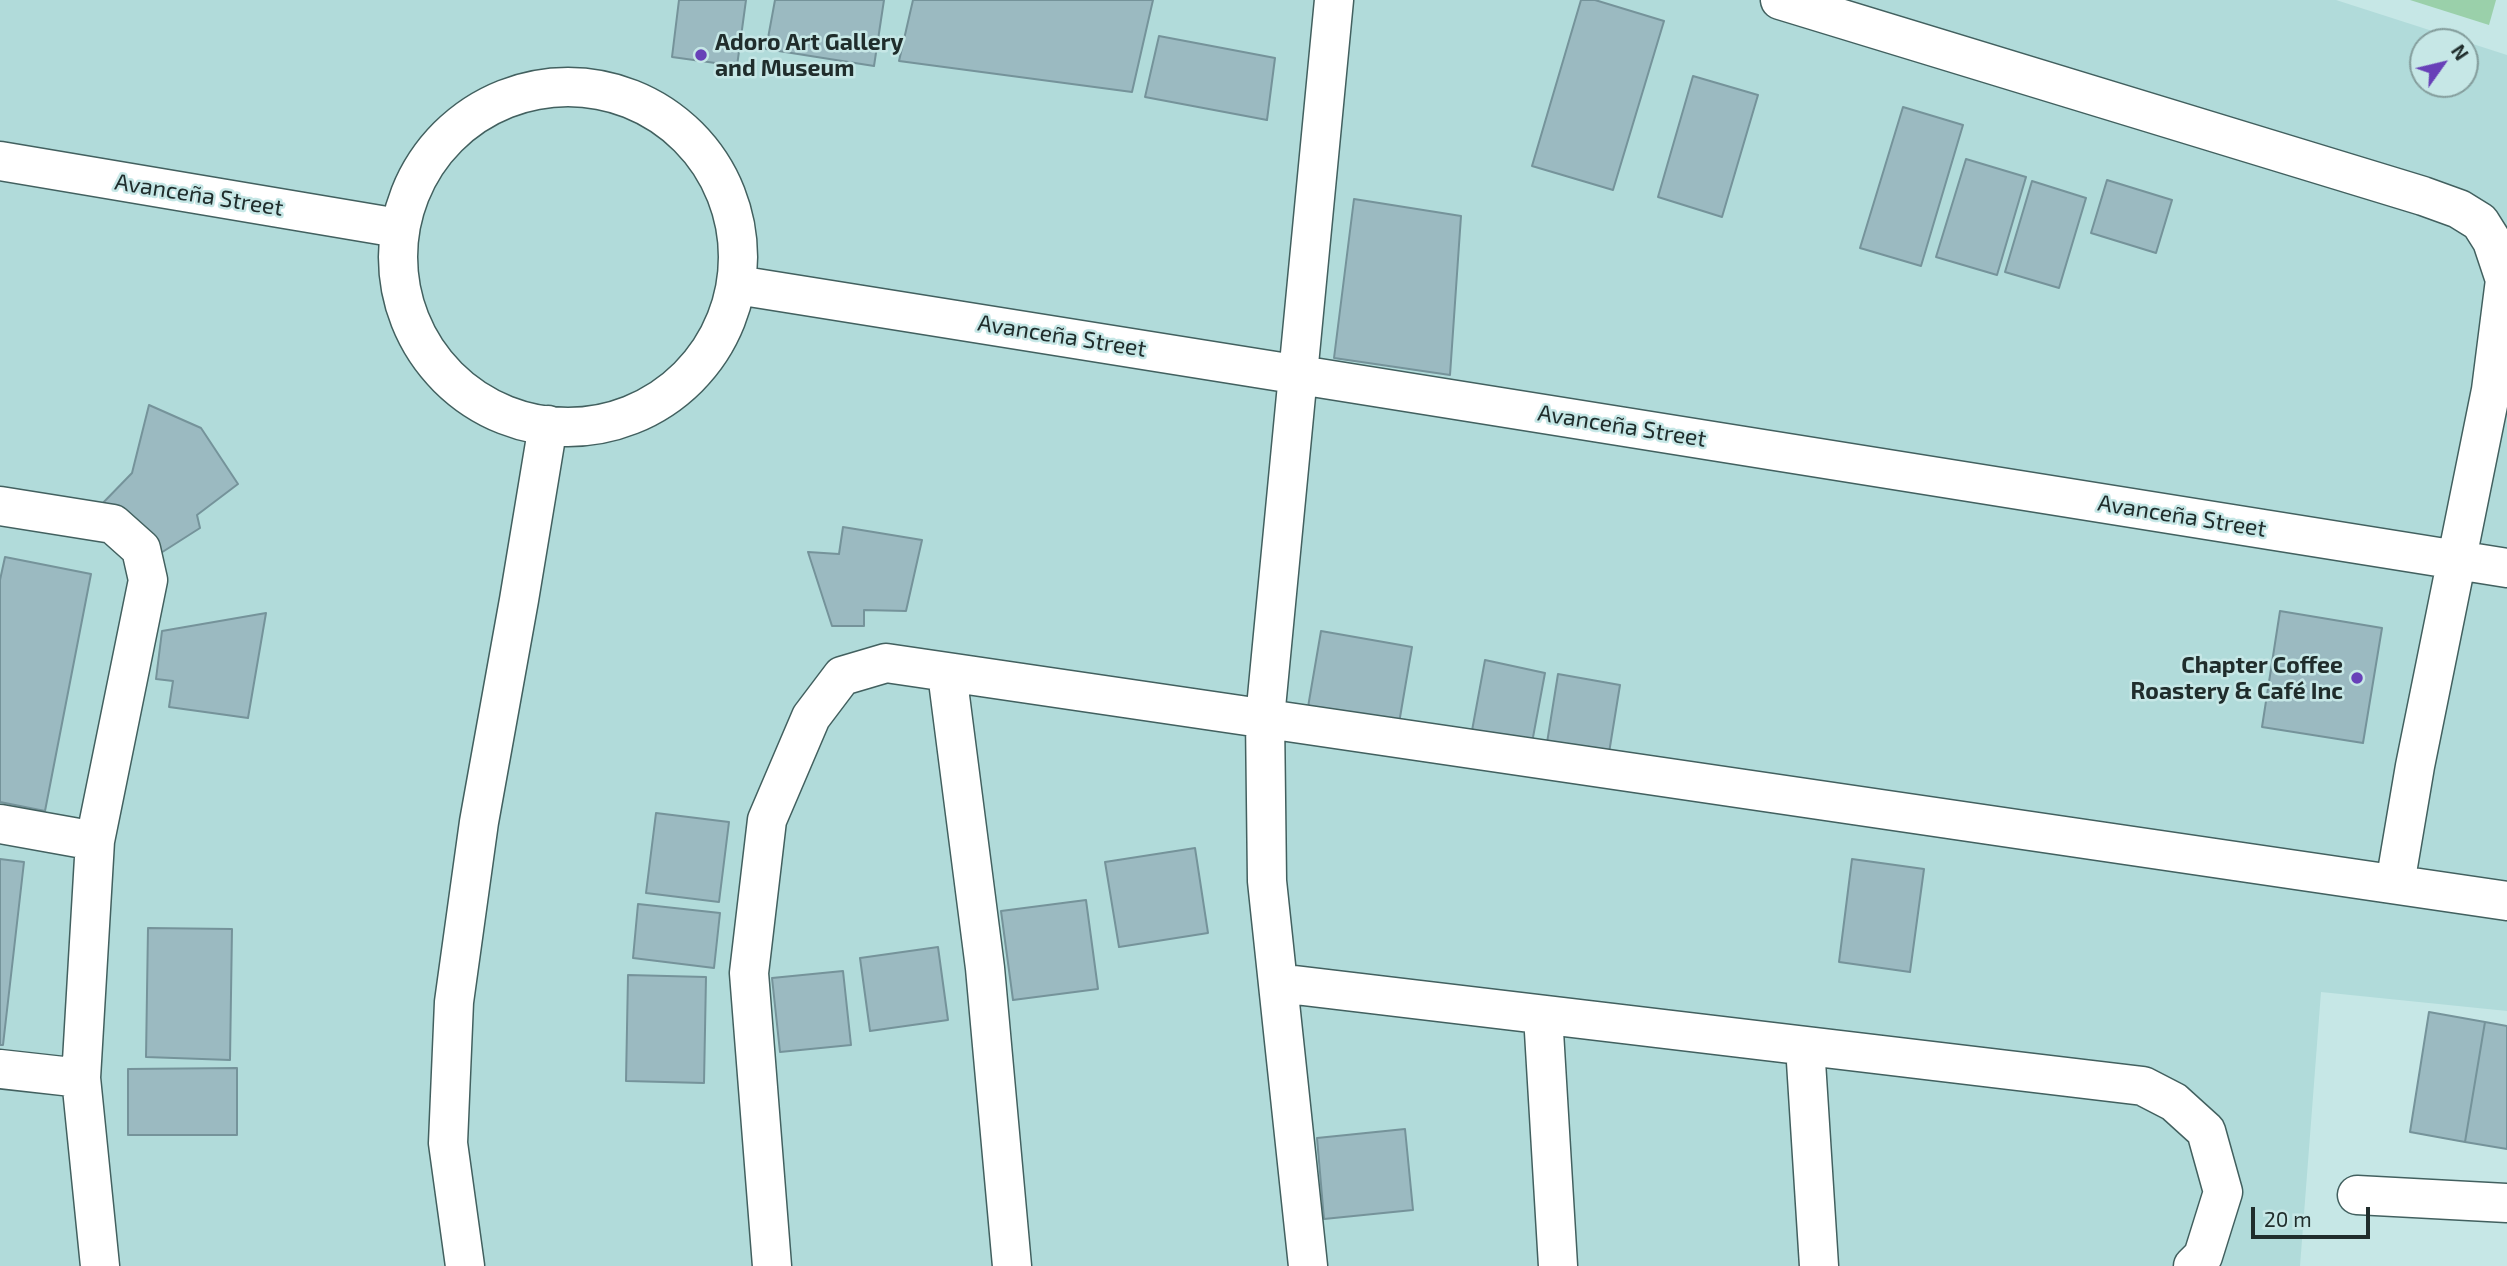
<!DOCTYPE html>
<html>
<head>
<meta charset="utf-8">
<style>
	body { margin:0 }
	#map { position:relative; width:2507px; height:1266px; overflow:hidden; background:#c6e7e6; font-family:"Exo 2",sans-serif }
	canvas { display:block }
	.north { position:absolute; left:2409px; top:28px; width:70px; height:70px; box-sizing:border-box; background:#c6e7e6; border:2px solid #849d9c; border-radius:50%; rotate:56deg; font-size:19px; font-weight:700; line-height:28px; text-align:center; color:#202d2c }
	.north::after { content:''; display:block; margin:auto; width:24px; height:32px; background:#6840b8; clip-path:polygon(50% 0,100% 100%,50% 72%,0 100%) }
	.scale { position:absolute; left:2251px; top:1207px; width:119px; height:32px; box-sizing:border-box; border:4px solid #202d2c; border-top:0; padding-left:9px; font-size:21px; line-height:24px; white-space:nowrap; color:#202d2c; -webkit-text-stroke:5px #c6e7e6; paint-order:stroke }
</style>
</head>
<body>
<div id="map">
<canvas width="2507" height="1266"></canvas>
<div class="north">N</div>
<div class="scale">20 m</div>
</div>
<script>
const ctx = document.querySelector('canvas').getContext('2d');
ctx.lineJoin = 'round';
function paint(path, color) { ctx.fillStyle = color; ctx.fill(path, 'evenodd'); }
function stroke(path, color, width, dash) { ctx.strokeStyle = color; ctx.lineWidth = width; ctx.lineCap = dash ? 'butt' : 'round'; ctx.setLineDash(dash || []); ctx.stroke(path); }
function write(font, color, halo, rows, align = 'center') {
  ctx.font = font + ' "Exo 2",sans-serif'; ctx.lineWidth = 5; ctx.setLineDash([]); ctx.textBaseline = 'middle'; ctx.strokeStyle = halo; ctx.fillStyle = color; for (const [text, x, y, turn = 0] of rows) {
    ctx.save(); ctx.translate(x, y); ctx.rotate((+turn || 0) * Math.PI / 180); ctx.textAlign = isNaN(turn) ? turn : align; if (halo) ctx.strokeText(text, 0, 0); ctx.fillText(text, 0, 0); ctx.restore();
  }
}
paint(new Path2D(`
	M 0,0 L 2336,0 L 2507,55 L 2507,1011 L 2321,992 L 2300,1266 L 0,1266 ZM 2423,42 L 2465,42 L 2465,84 L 2423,84 Z`), '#b1dbda');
paint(new Path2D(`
	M 2410,0 L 2496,0 L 2489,25 Z`), '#9ad0aa');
const building = new Path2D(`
	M 679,0 L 746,0 L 737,66 L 672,57 Z
	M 775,0 L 884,0 L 874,66 L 766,49 Z
	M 913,0 L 1153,0 L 1132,92 L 899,61 Z
	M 1581,0 L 1595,0 L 1664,21 L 1613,190 L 1532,166 Z
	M 1159,36 L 1275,58 L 1267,120 L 1145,97 Z
	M 1693,76 L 1758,95 L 1722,217 L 1658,197 Z
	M 1903,107 L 1963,125 L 1921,266 L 1860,248 Z
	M 1966,159 L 2026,177 L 1997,275 L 1936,257 Z
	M 2107,180 L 2172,200 L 2156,253 L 2091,233 Z
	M 2032,181 L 2086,198 L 2059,288 L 2005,272 Z
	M 1354,199 L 1461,216 L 1450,375 L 1334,358 Z
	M 149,405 L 201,428 L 238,484 L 197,515 L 200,528 L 153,558 L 98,508 L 132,473 Z
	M 843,527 L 922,540 L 906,611 L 864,610 L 864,626 L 832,626 L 808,552 L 839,554 Z
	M 5,557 L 91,574 L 45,811 L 0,802 L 0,580 Z
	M 2280,611 L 2382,628 L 2363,743 L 2262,727 Z
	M 266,613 L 248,718 L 169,707 L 173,681 L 156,679 L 162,631 Z
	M 1321,631 L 1412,647 L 1398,729 L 1307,713 Z
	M 1485,660 L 1545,673 L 1531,748 L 1471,736 Z
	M 1558,674 L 1620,685 L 1608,759 L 1546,749 Z
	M 656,813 L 729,822 L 719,902 L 646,893 Z
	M 1195,848 L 1208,933 L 1119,947 L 1105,862 Z
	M 0,859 L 24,862 L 3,1045 L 0,1045 Z
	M 1852,859 L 1924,869 L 1910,972 L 1839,962 Z
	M 1086,900 L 1098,989 L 1013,1000 L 1001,911 Z
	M 638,904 L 720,913 L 714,968 L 633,958 Z
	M 148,928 L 232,929 L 230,1060 L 146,1057 Z
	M 938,947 L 948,1020 L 870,1031 L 860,958 Z
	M 843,971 L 851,1045 L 780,1052 L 772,978 Z
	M 628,975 L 706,977 L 704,1083 L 626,1081 Z
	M 2429,1012 L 2485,1022 L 2465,1142 L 2410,1132 Z
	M 2485,1022 L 2507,1026 L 2507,1149 L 2465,1142 Z
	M 237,1068 L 237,1135 L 128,1135 L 128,1069 Z
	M 1405,1129 L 1413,1210 L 1324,1219 L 1317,1138 Z`);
paint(building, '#9bbac1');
stroke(building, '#75939a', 2);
const minor = new Path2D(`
	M 1780,0 L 2423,196 L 2459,209 L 2480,222 L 2492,241 L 2505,280 L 2491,390 L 2415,766 L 2395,884
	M398 257a170 170 0 1 1 340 0a170 170 0 1 1-340 0Z
	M 0,161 L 398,228
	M 737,285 L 2507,568
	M 0,506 L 113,524 L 141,549 L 148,580 L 95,841 L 81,1078 L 100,1266
	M 947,673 L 985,968 L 1012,1266
	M 0,824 L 95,841
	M 1278,983 L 2143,1086 L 2174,1102 L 2206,1131 L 2223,1192 L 2203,1256 L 2193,1266
	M 1543,1015 L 1558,1266
	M 1805,1046 L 1819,1266
	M 0,1069 L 81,1078
	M 2357,1195 L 2507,1203
	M 465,1266 L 448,1143 L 454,1002 L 479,822 L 519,600 L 548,425
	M 772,1266 L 749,973 L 767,820 L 811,717 L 842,676 L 886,663 L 2507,901
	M 1308,1266 L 1267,881 L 1265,718 L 1334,0`);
stroke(minor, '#42605f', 41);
stroke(minor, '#fff', 38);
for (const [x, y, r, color] of [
	[701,55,7,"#6840b8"],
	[2357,678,7,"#6840b8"]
]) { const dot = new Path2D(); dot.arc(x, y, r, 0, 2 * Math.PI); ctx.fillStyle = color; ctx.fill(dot); stroke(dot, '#c6e7e6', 2.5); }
write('bold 23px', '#202d2c', '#c6e7e6', [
	["Adoro Art Gallery",715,42],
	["and Museum",715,68],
	["Chapter Coffee",2343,665,"right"],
	["Roastery & Café Inc",2343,691,"right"]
], 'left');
write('23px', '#202d2c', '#c6e7e6', [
	["Avanceña Street",199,195,9],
	["Avanceña Street",1062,336,9],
	["Avanceña Street",1622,426,9],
	["Avanceña Street",2182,516,9]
]);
</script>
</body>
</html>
